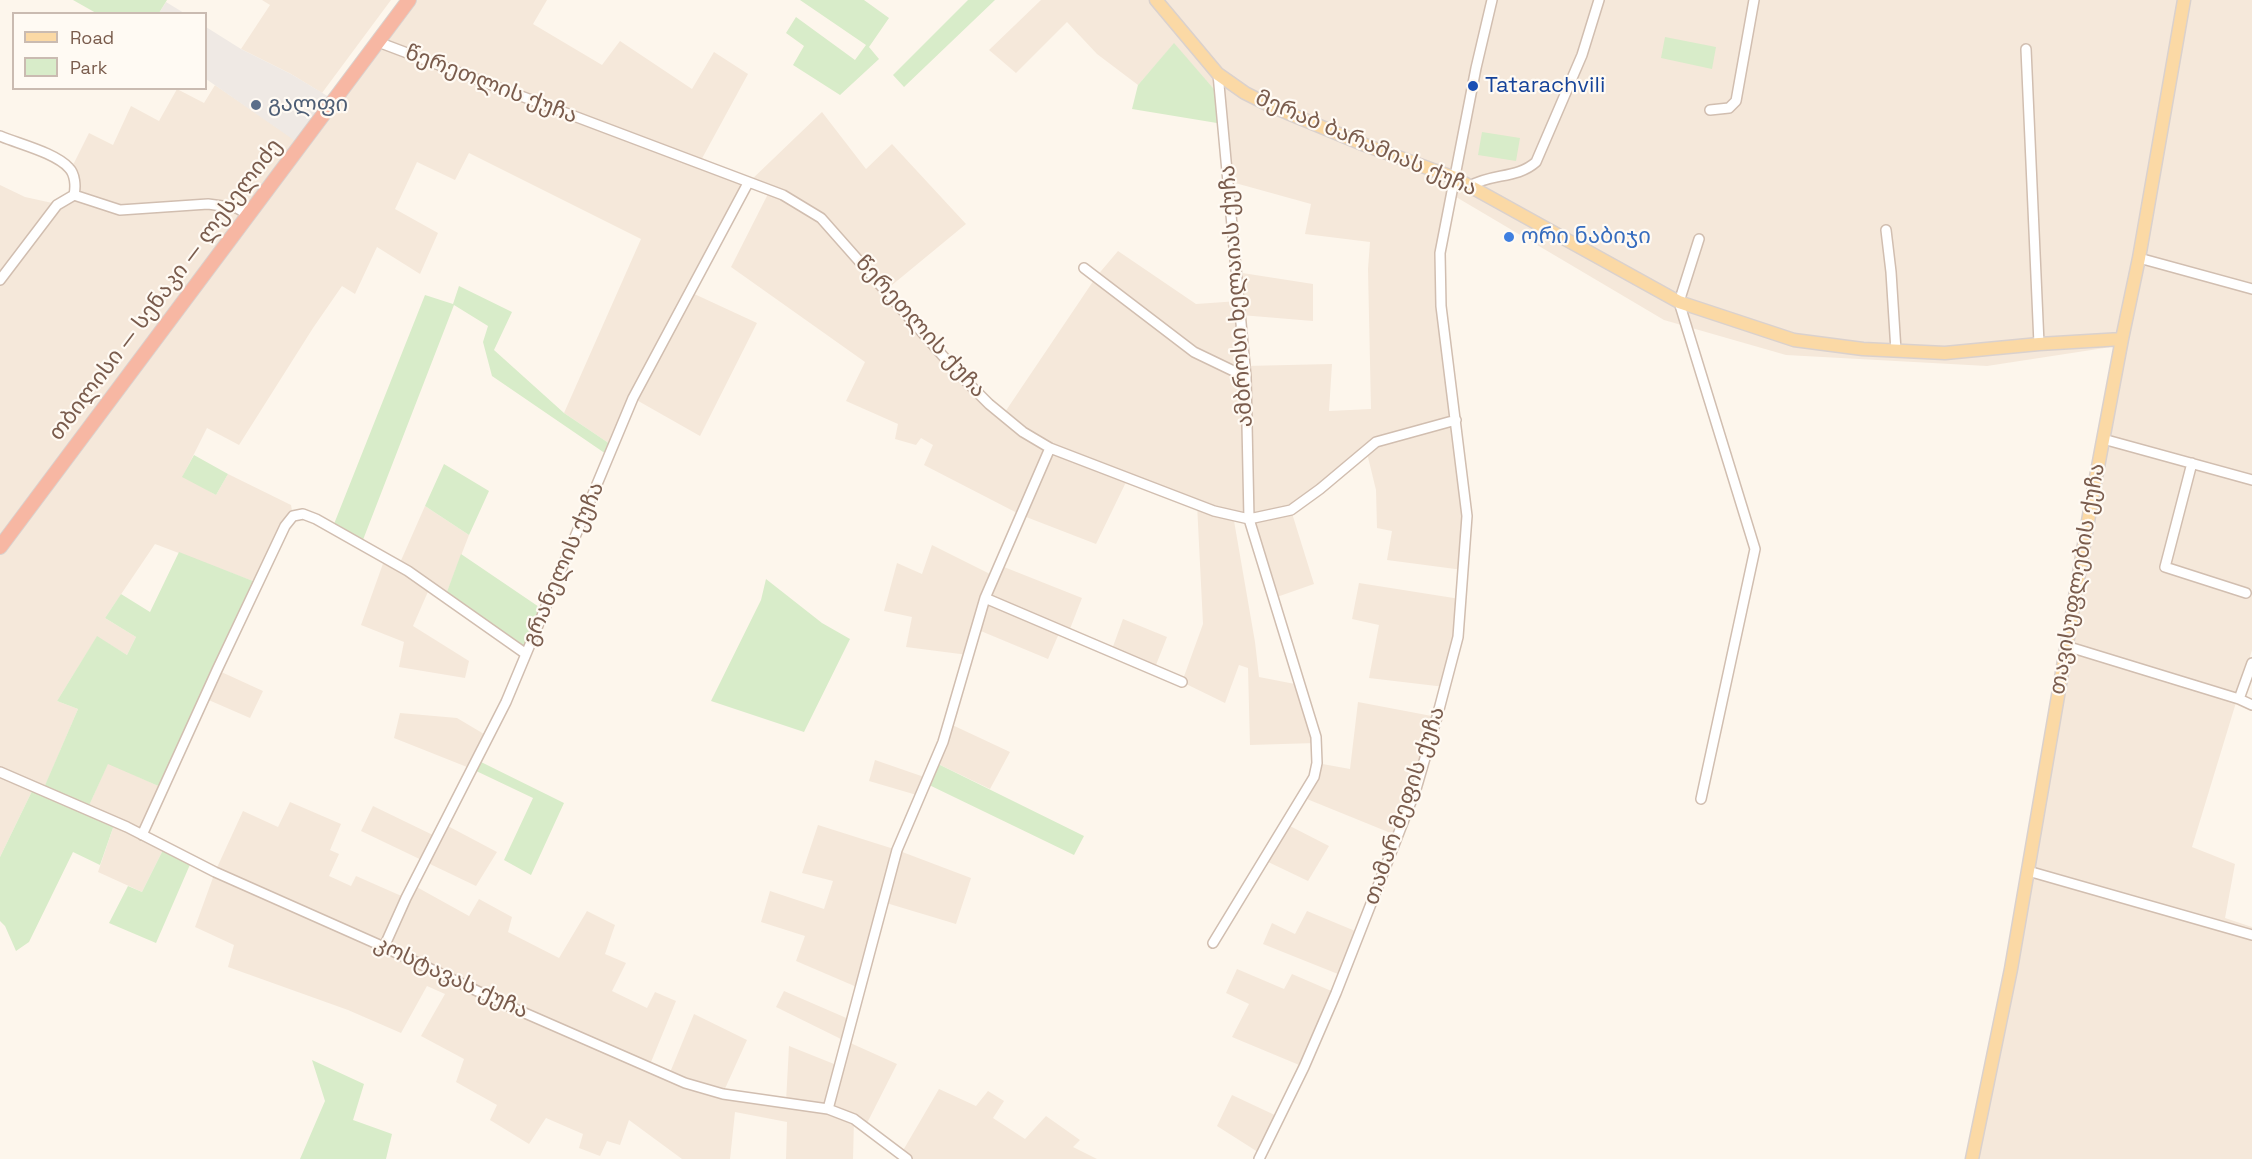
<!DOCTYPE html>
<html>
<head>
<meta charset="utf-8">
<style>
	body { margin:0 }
	#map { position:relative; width:2252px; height:1159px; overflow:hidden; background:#fdf6ec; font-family:"Space Grotesk",sans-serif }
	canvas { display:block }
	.legend { position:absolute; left:12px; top:12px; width:195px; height:78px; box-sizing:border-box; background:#fffaf3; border:2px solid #cabbb1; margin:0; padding:8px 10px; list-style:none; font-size:18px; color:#7a5c4d }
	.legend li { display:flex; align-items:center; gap:12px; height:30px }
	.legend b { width:30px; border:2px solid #cabbb1 }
</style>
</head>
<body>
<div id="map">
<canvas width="2252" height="1159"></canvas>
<ul class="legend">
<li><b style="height:8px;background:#fbd9a5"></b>Road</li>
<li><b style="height:16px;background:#d8ecc9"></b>Park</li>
</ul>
</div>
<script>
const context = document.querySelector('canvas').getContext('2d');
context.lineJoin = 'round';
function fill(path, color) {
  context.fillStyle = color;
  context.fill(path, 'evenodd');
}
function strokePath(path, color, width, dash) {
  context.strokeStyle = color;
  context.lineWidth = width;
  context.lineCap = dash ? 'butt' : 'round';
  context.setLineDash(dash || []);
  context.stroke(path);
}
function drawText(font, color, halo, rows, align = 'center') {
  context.font = font + ' "Space Grotesk","Noto Sans Georgian",sans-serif';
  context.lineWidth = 4.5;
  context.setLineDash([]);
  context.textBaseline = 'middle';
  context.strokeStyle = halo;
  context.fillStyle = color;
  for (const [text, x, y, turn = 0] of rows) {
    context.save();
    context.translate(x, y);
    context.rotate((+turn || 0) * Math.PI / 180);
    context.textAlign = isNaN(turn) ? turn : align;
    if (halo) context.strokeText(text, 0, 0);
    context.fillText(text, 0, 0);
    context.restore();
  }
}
fill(new Path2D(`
	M262,0H391L322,93L291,74L241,49L270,5Z
	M409,0H547L533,24L602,65L620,41L692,89L714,52L748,74L699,164L748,183L822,112L866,169L892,144L966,224L886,290L1003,415L1096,277L1118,251L1196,304L1239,301L1236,272L1313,284V321L1241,315L1245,366L1332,364L1329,411L1371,409L1368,269L1370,242L1305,234L1311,204L1228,181L1220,96L1174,44L1138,85L1097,54L1067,22L1016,73L989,50L1041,0H2252V650L2192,847L2235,864L2225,918L2252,927V1159H1977L2040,838L2124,345L1987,366L1786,355L1664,320L1451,194L1440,253L1441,306L1467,516L1463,570L1387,560L1392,531L1377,528L1376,490L1366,449L1291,510L1314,584L1274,598L1249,519L1233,515L1255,642L1259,677L1300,685L1316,743L1250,745L1248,668L1239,665L1225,703L1182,682L1203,624L1197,504L1128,478L1096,544L1021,515L924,465L933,445L921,438L916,445L895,439L898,424L846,401L865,362L731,267L770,190L748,183L690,292L757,323L700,436L633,398L613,446L564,413L641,239L469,153L455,180L417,162L395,209L438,233L420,274L377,247L355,294L342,286L313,328L239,445L207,428L183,476L216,495L228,474L291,505L293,516L258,583L155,544L105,618L136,637L127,655L97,637L57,701L78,709L43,791L34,787L0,857V185L25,197L57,204L74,195L71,169L89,133L113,145L131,106L159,121L177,89L204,103L215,85L301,144Z
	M425,506L469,535L445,597L430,587L413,626L469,661L465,678L399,667L404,642L361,625L385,558L399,565Z
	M932,545L994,576L999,565L1082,598L1068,634L1060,631L1048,659L976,629L968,655L906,647L912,617L884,611L897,563L922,574Z
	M1359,583L1460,599L1445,687L1369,678L1379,625L1352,619Z
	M1123,619L1167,637L1154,670L1111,652Z
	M217,670L263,691L250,718L204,698Z
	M1358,702L1437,717L1398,836L1302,797L1317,763L1350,769Z
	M400,713L457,718L489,737L472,769L394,738Z
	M948,723L1010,752L990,789L934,762Z
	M875,760L927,778L920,796L869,781Z
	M108,763L163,788L142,834L165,846L142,892L98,872L115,822L87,810Z
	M290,802L341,824L330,850L339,854L329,876L351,886L356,876L406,898L413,885L469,916L479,899L512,917L508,932L559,958L587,911L615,925L605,954L626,963L612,991L647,1008L655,992L676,1001L649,1067L669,1075L694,1014L747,1040L723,1093L786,1102L789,1046L839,1066L845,1041L776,1007L784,991L851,1020L846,1041L897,1064L865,1127L854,1120L853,1159H786L787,1122L735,1112L730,1159H682L629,1120L620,1145L607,1141L600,1156L579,1148L583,1134L546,1118L529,1144L490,1120L497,1105L456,1082L464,1059L421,1036L445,994L427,986L401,1033L348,1010L228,967L234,945L195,927L215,872L243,811L278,827Z
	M373,806L437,837L444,824L497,852L476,886L361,831Z
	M1286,824L1329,846L1308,881L1264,860Z
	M818,825L897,850L971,878L956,924L883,902L859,988L796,961L805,936L761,922L770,891L824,909L833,881L802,873Z
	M1307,911L1360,933L1343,976L1263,944L1272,923L1295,934Z
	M1237,969L1284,989L1292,974L1336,993L1304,1067L1232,1037L1249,1004L1226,993Z
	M939,1089L976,1106L988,1091L1004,1101L993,1118L1025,1139L1046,1116L1080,1140L1073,1147L1097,1159H898Z
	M1232,1095L1279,1117L1261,1154L1217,1126Z`), '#f5e8da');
fill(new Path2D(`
	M166,2L184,13H159Z
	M206,27L241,49L291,74L334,100L301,145L206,79Z`), '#efe9e4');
fill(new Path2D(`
	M73,0H167L159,13H96Z
	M800,0H864L889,18L869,47L879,59L840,95L793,65L804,46L786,33L796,17L855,60L866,45Z
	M968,0H995L904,87L893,75Z
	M1665,37L1716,47L1712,69L1661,58Z
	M1174,43L1220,96L1223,124L1132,109L1138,85Z
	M1482,132L1520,138L1516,161L1478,155Z
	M459,286L512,312L494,350L564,413L613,446L609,456L492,376L483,342L488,326L454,305L361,545L332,529L425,295L453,304Z
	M194,455L228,474L216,495L182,477Z
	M444,464L489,491L469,535L425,506Z
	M179,552L258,583L163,788L108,764L87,810L115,822L100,865L73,852L29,942L16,951L5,926L0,921V857L34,787L43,790L78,709L57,701L97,636L127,655L136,637L105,618L121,594L150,612Z
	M461,554L545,611L526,654L445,597Z
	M766,579L822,623L850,639L804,732L711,701L761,600Z
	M477,760L564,803L531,875L504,860L533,798L472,769Z
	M934,762L1084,836L1074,855L925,783Z
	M165,846L192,860L156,943L109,923L128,886L142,892Z
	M312,1060L364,1084L353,1120L392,1134L386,1159H300L325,1101Z`), '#d8ecc9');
const minor = new Path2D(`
	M378,42L783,195L821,218L958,373L989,404L1023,432L1050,448L1214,511L1249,519L1291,510L1320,489L1376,442L1456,420
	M2026,49L2039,344
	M1710,110L1729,108L1736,101L1754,0
	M0,136C19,144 56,153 69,168C75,174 76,186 74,195L57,205L0,280
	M1470,186C1492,173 1517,179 1536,162L1582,55L1599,0
	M74,195L120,210L208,204L237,208L249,215
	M1886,230L1891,272L1896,351
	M1699,239L1679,302L1755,549L1701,799
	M2139,258L2252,289
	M1084,268L1194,352L1246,377
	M2103,439L2252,480
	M2192,463L2165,567L2246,593
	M985,598L1182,682
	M2066,646L2239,699L2252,705
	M2239,699L2252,663
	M0,772L127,827L215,872L384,947L511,1007L685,1083L723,1094L828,1109L854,1119L907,1159
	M142,835L217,670L285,526L293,516L303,514L316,519L408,571L526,654
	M2028,871L2252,935
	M1213,943L1314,777L1317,763L1316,737L1249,519L1246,377L1218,74
	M384,947L406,898L506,702L633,398L748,183
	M828,1109L897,850L943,742L985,598L1050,448
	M1259,1159L1304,1067L1336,993L1416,789L1437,717L1458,637L1467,516L1441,306L1440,253L1476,68L1492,0`);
const major = new Path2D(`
	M1156,0L1218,74L1245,93L1271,106L1365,145L1455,178L1679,302L1794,340L1863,349L1945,353L2039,344L2122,339
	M1972,1159L2011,969L2091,504L2122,339L2139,258L2184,0`);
const highway = new Path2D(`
	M0,547L409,0`);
strokePath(minor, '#d1beb0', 12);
strokePath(major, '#dad1cd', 15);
strokePath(highway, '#dad1cd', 16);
strokePath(minor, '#fff', 9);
strokePath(major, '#fbd9a5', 12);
strokePath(highway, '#f7b7a3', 14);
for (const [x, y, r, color] of [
	[1473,86,6,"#1a4fb4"],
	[256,105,6,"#5c6f8a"],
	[1509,237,6,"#3f7fe0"]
]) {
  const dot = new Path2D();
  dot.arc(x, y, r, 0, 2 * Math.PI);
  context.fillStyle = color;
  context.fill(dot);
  strokePath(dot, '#fffaf3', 2);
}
drawText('22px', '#7a5c4d', '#fffaf3', [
	["წერეთლის ქუჩა",491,85,21],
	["მერაბ ბარამიას ქუჩა",1366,144,23],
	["თბილისი — სენაკი — ლესელიძე",166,290,-53],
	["ამბროსი ხელაიას ქუჩა",1237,296,-94],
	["წერეთლის ქუჩა",920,327,48],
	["გრანელის ქუჩა",564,564,-67],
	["თავისუფლების ქუჩა",2078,579,-80],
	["თამარ მეფის ქუჩა",1405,806,-71],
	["კოსტავას ქუჩა",451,978,25]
]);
drawText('22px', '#164399', '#fffaf3', [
	["Tatarachvili",1485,86]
], 'left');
drawText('22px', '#4e5e75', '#fffaf3', [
	["გალფი",268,105]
], 'left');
drawText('22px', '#366cbe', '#fffaf3', [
	["ორი ნაბიჯი",1521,237]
], 'left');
</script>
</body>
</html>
